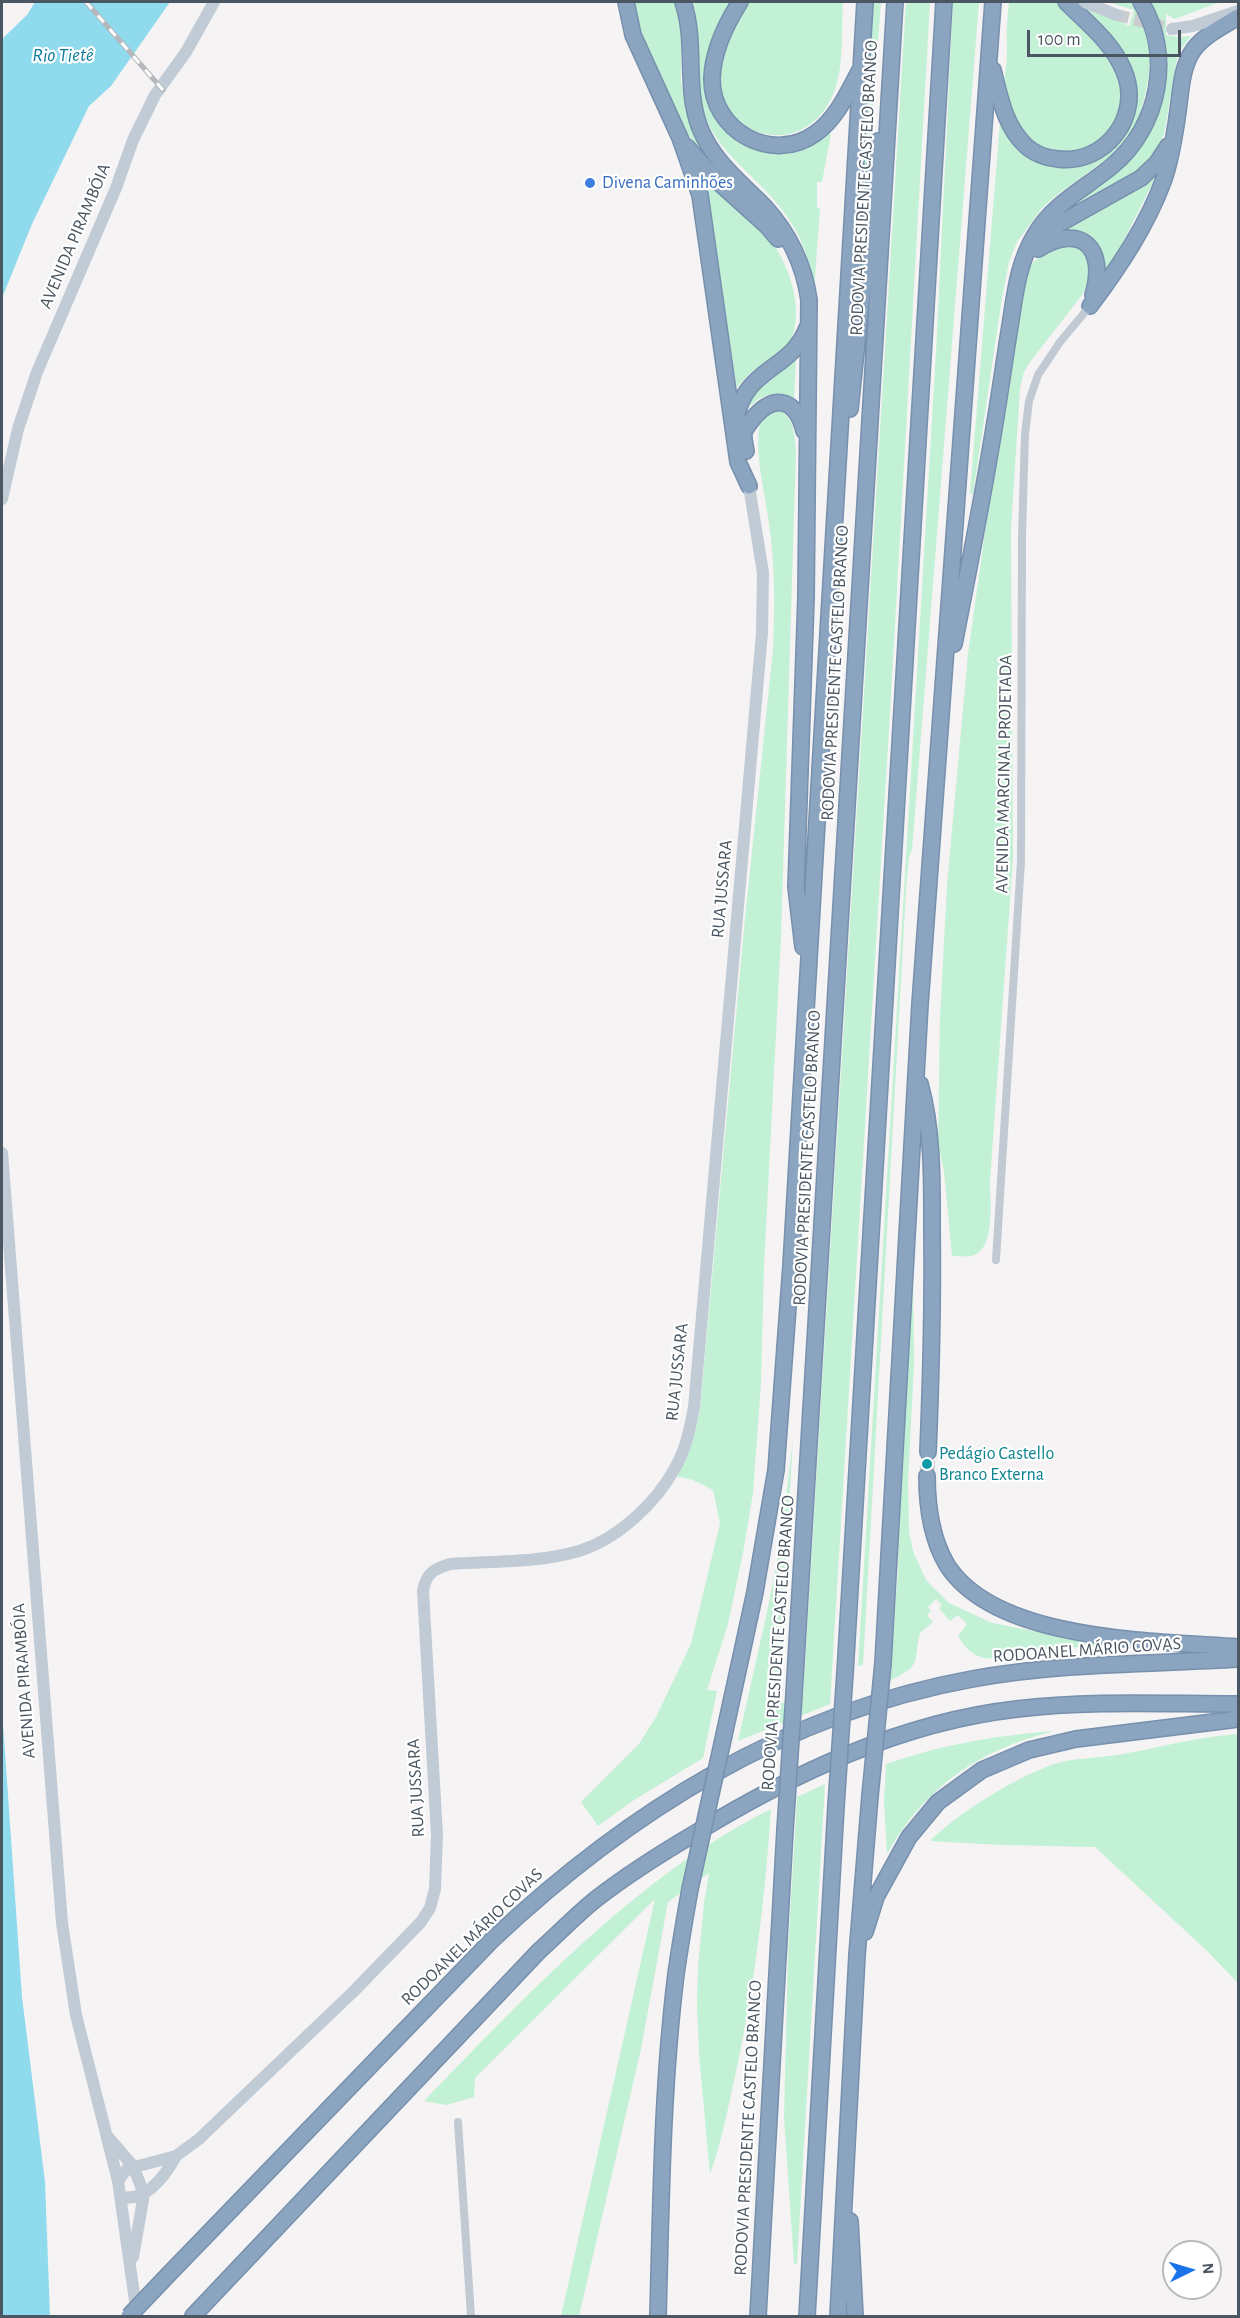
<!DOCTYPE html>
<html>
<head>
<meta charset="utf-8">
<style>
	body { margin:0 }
	#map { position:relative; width:1240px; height:2318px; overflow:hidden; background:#f5f3f3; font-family:"Alegreya Sans",sans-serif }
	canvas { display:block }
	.frame { position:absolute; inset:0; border:3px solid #4a5661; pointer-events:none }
	.north { position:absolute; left:1162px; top:2240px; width:60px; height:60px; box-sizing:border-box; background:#fff; border:2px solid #b7bbc0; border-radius:50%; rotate:85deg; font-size:16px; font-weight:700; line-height:24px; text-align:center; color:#4a5661 }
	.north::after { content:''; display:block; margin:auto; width:21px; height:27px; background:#1a73e8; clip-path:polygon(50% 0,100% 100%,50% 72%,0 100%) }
	.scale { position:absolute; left:1027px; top:30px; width:154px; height:27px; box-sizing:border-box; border:3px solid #4a5661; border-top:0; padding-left:8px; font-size:18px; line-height:21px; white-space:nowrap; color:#4a5661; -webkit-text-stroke:4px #fff; paint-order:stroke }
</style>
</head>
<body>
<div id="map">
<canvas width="1240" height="2318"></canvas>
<div class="frame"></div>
<div class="north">N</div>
<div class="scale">100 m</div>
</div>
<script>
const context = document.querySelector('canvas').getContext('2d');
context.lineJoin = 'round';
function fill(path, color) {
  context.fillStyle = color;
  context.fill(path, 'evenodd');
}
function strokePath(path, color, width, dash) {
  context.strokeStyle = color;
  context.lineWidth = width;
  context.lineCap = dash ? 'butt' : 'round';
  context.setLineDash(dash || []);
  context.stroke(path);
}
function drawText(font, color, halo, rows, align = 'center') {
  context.font = font + ' "Alegreya Sans",sans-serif';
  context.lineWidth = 4.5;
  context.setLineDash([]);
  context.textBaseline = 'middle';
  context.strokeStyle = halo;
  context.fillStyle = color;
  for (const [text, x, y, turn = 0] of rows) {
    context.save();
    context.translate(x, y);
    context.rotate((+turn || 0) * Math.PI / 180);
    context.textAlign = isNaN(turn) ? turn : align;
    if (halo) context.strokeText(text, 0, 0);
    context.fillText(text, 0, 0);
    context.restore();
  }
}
fill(new Path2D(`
	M631,2H673L677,7L681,25V81L689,121L699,141L759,205L712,168L695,148L641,39Z
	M693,2H732L717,30L708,73L747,144L827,132L831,134L822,182H817V208H820L814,292C809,242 789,213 754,179C737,162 721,148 710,127C690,88 704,42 693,2Z
	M748,2H843C841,32 845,69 832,97C801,163 713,137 720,69C722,43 735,22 748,2Z
	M872,2H881L872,121L857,274Z
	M906,2H930L891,696L830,1704L738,1741L766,1617L780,1546L793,1439L777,1704L803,1698Z
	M953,2H979L912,850L909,857L906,890L863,1665L858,1666L936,352Z
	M1009,2H1058C1081,21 1105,42 1118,70C1144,124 1076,178 1029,142C1018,133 1011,115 1007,102C1001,85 1007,69 1007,52C1006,35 1007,19 1009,2Z
	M1107,2H1133L1141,17L1150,53L1149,76L1143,103L1136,125L1115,153L1054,197L1041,209L1017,242L1009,262L1002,298L973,494L970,493L1000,122L1012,139L1069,164L1122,133L1124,54L1112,36L1086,10L1090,7L1129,26L1134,10Z
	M1149,2H1220L1175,19L1166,14V35L1179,37L1191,36L1178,53L1164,134L1158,150L1145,168L1065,210L1115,169L1159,99Z
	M1160,168L1110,268L1106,269C1104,264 1104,260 1102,254C1093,232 1079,235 1061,230Z
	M706,180C718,186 726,200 736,209C744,216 754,222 761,229C786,253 808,311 789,343C781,356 767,361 756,369C748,374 743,380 737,388L703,184Z
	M1073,242L1088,251L1090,278L1082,295L1030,362L1024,372L1020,388L1011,529L1013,858L990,1181C990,1201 996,1249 972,1256C966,1257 958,1256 952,1256L944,1171L938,1143L940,1018L947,885L968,654L1019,289C1033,255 1040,254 1073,242Z
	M796,357L794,399C776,390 759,394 747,410L743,408L750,392Z
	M779,410C795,418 794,434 796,451L781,937L764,1266L761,1383L753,1493L743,1553L728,1624L707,1690L717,1691L703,1758L634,1800L598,1826L581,1802L639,1744L656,1717L691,1644L720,1523L713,1490L693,1480L675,1476L691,1445L700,1409L744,929L773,649C775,607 775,565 769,524C765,491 754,456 760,423L758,422L763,415Z
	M913,1268L914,1366L908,1481L909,1532L913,1551L926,1580L949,1603L992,1623L1106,1645L995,1654V1658C978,1661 966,1650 958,1636L967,1624L958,1615L950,1621L939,1608L942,1605L936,1599L928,1607L931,1611L927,1615L933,1622L920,1633C912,1664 924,1663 890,1681L898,1570L899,1533Z
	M1054,1731C979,1750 925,1786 887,1854L884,1802L886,1764C945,1744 993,1736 1054,1731Z
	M1238,1734V1983L1206,1950L1095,1847L1002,1845L930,1841C959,1812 1015,1778 1054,1764C1073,1758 1097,1758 1117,1755C1158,1748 1197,1737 1238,1734Z
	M825,1784L797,2264H794L784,2118L788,1950L797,1797Z
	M771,1809C765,1900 754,1991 734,2081C727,2112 721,2144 710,2174L699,2054L697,2005L698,1966L704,1903L709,1873L668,1902L641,2049L579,2316H561L655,1899L475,2078L474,2097L446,2105L424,2101C527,1995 638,1875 771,1809Z`), '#c3f1d5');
fill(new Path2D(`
	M35,2H170L111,86L89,106L32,224L2,298V39L27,15Z
	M2,1709L22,1997L45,2182L50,2316H2Z`), '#90daee');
strokePath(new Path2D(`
	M1117,15L1172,29`), '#caccce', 12, [12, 6]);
strokePath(new Path2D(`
	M927,1476L928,1452`), '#caccce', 15, [15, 8]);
const highway = new Path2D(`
	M626,2L633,35L680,138L700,195L738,462L749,486
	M683,2C697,43 684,88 700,128C713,161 740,182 764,206C788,232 804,265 809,300L806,597L796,887L803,947
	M740,2C726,24 713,51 712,78C711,131 773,165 816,133C837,118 848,92 860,70
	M993,70C1000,97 1004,124 1025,145C1033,153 1046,158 1058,159C1105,165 1143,116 1124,71C1112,42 1087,23 1066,2
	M687,147L716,180L766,225L778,239
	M1034,243L1059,224L1141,178L1157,163L1168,146
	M1038,249C1082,222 1107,249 1093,295
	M1090,306C1119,267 1147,226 1164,179C1171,158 1175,133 1178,111C1181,91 1181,67 1194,49C1205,35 1223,26 1238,17
	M850,409L878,141
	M736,419C745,367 791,371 807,328
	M746,451C745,445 743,437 744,432C746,427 751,421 755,416C777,392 797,402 804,431
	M954,644C969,568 984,492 996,416C1001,386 1005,356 1010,326C1015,294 1018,263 1035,235C1052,204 1086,188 1112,166C1160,126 1173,55 1141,2
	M920,1084C933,1130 932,1182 932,1230C933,1304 931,1378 928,1452
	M927,1476C927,1506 931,1538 947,1565C996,1642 1157,1641 1238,1647
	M883,1663L920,1004L993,2
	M845,1673L944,2
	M794,1694L895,2
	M724,1735L755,1592L776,1470L791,1266L865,2
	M865,1932L876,1897L909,1837L938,1802L982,1770L1029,1750L1076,1739L1238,1719
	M850,2221L855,2316
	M168,2275L492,1940C628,1812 785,1713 972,1679C1058,1663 1151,1664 1238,1659
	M193,2316L539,1951C558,1934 576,1915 596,1899C627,1875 660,1854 694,1834C792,1774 901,1722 1017,1709C1090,1700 1165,1704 1238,1704
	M658,2316C661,2203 662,2088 676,1974C680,1946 685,1917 690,1889
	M758,2316L785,1830
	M807,2316L836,1806
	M838,2316L857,1955L870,1796`);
strokePath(highway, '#7690ad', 18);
strokePath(new Path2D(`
	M996,1260L1021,861L1022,535L1025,434L1029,401L1038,375L1060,342L1090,306
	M458,2122L471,2316`), '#c1cad2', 8);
strokePath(new Path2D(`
	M1084,2L1117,15
	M1172,29L1193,26L1238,11
	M2,499L18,429L37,372L116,188L133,140L155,95L186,52L214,2
	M2,1153L62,1923L76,2015L118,2181L137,2315
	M108,2137L133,2166L144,2194
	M118,2181L127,2169L176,2156L199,2139L353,1992L421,1922L430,1908L435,1889L437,1835L423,1591C426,1573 434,1569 450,1564C492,1561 538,1563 579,1551C618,1539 656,1503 675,1468C686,1449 690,1428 694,1407L762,633L763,573L749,486
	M121,2197C147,2202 165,2176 176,2156
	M133,2257L144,2194`), '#c1cbd6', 12);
strokePath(highway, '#8ba5c1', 15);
const rail = new Path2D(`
	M86,2L163,90`);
strokePath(rail, '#b5b8bd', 5);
strokePath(rail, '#fff', 3, [9]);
const highwayBridge = new Path2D(`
	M870,1796L883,1663
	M836,1806L845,1673
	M785,1830L794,1694
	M690,1889L724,1735
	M129,2316L168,2275`);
strokePath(highwayBridge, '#7690ad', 18, []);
strokePath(highwayBridge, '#8ba5c1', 15);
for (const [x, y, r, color] of [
	[590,183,6,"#3f7fe0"],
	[927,1464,6,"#0f9aa8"]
]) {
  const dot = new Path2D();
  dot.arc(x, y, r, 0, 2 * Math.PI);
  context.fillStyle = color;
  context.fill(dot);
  strokePath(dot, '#fff', 2);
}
drawText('18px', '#366cbe', '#fff', [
	["Divena Caminhões",602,183]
], 'left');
drawText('18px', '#4a5661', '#fff', [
	["RODOVIA PRESIDENTE CASTELO BRANCO",864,188,-87],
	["AVENIDA PIRAMBÓIA",75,236,-67],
	["RODOVIA PRESIDENTE CASTELO BRANCO",835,673,-87],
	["AVENIDA MARGINAL PROJETADA",1004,774,-89],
	["RUA JUSSARA",722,889,-85],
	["RODOVIA PRESIDENTE CASTELO BRANCO",807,1158,-87],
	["RUA JUSSARA",677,1372,-84],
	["RODOVIA PRESIDENTE CASTELO BRANCO",778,1643,-86],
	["RODOANEL MÁRIO COVAS",1087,1650,-4],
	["AVENIDA PIRAMBÓIA",24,1681,-94],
	["RUA JUSSARA",416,1788,-93],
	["RODOANEL MÁRIO COVAS",472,1937,-44],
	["RODOVIA PRESIDENTE CASTELO BRANCO",748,2128,-87]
]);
drawText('18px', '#0d838f', '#fff', [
	["Pedágio Castello",939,1454],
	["Branco Externa",939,1475]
], 'left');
drawText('italic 20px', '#0c7c9b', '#fff', [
	["Rio Tietê",63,55]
]);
</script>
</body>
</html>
